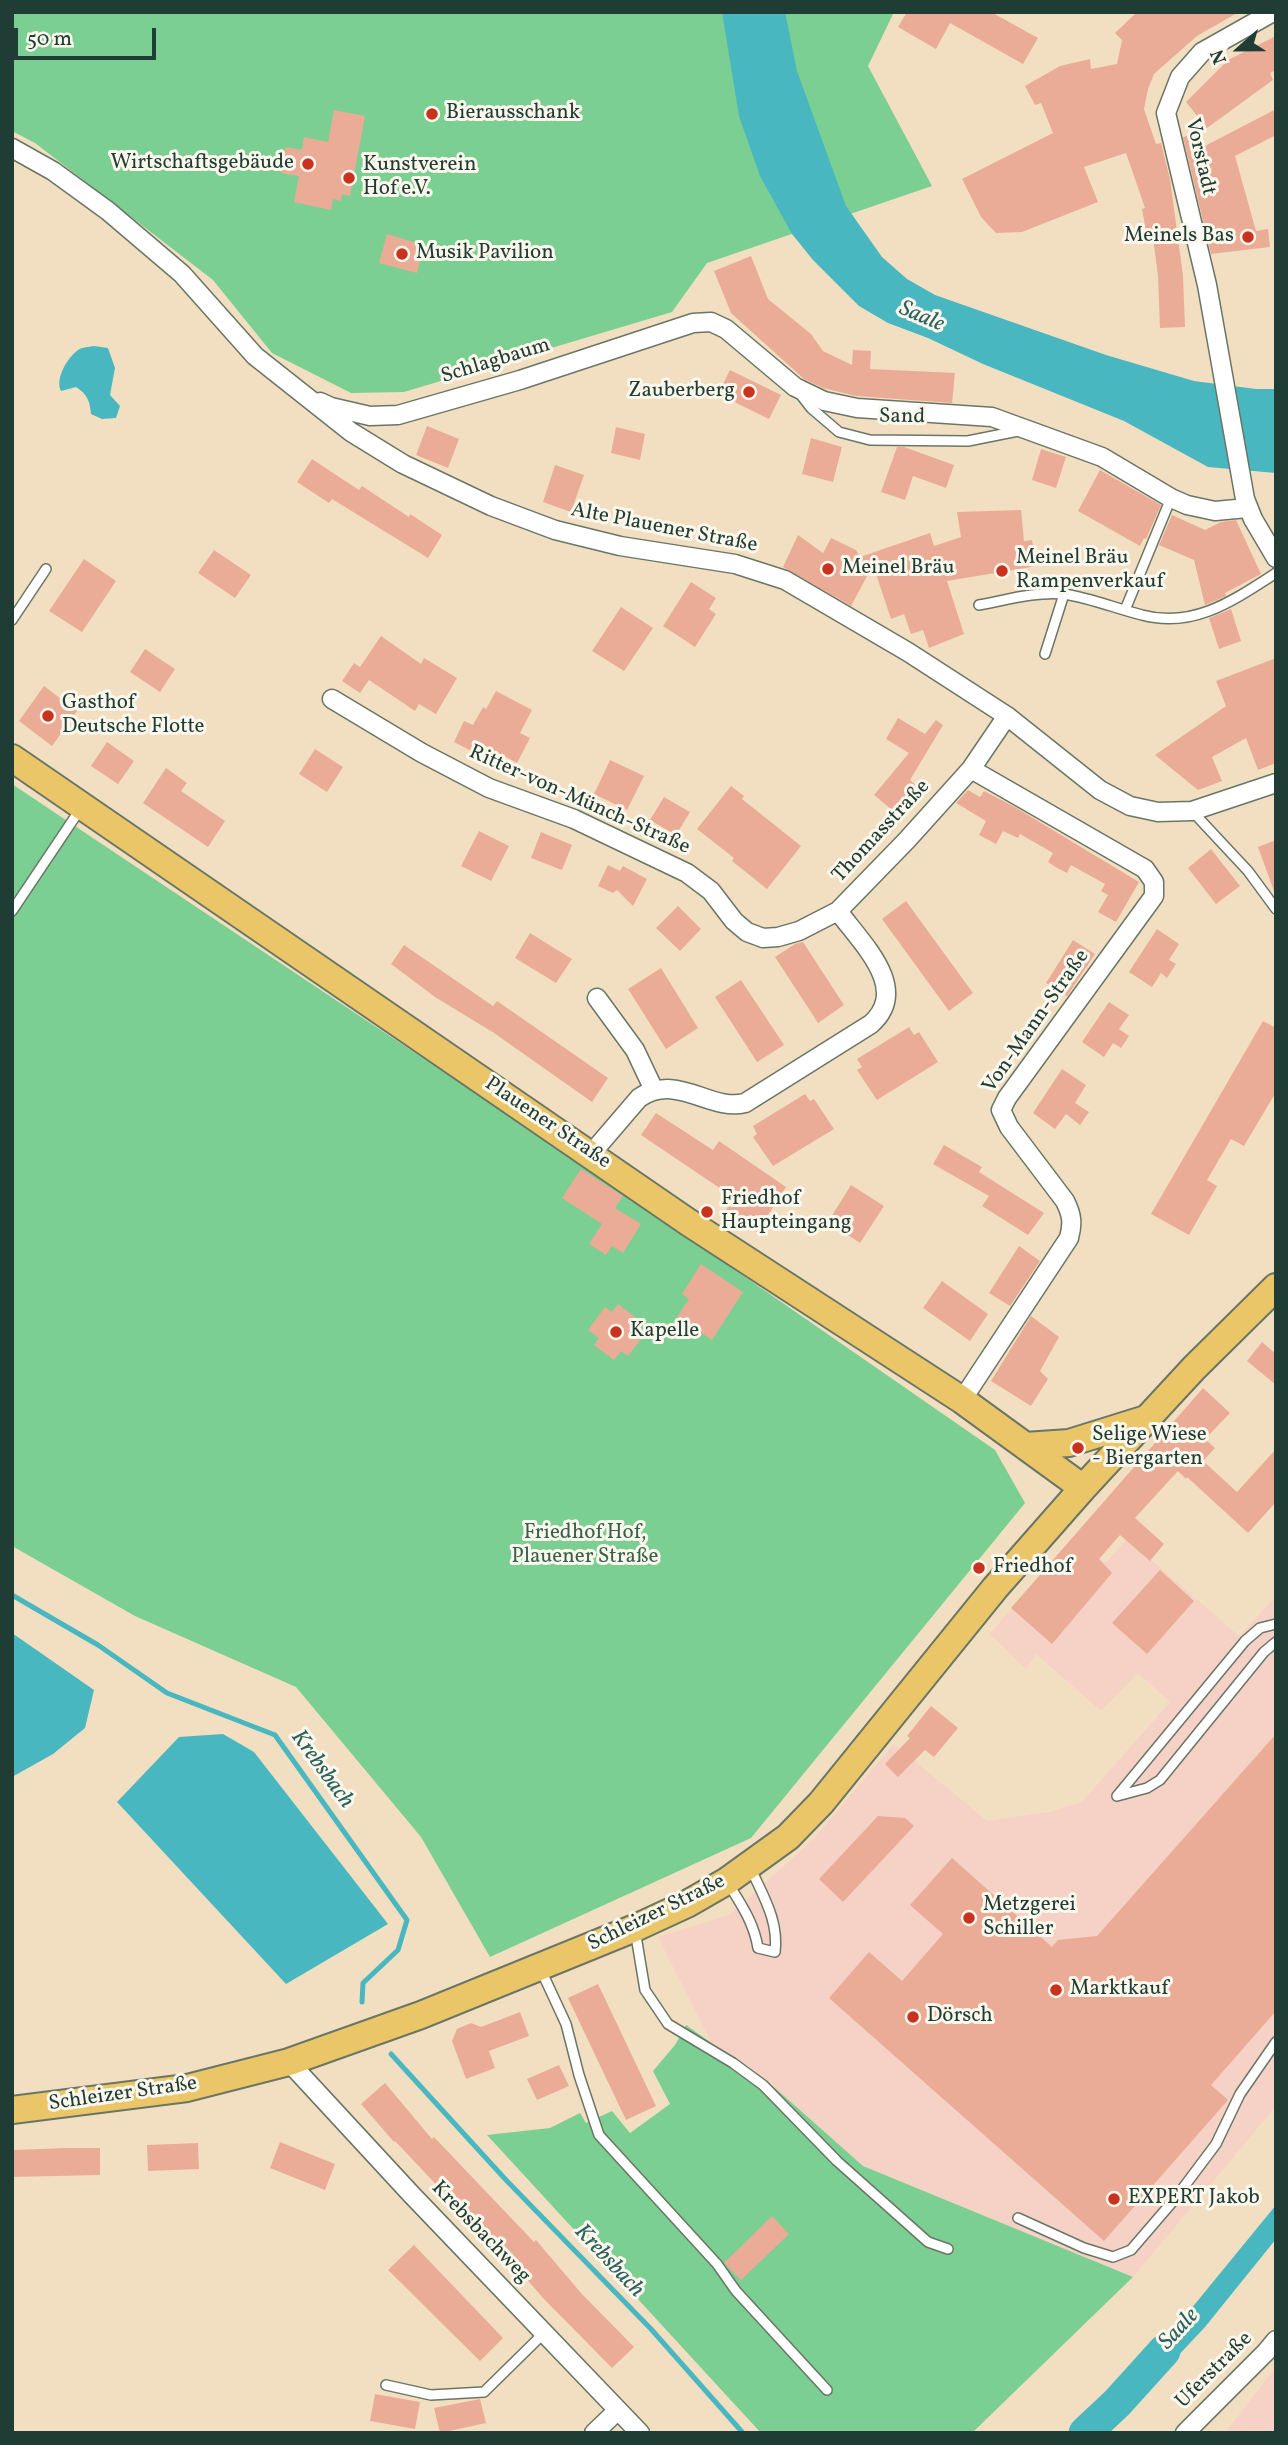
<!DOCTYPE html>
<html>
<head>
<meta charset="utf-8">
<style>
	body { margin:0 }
	#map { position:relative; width:1288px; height:2445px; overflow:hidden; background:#f2dfc1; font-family:Vollkorn,serif }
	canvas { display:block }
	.frame { position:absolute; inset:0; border:14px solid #1f3d34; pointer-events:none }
	.north { position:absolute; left:1204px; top:14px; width:70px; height:70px; -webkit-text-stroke:5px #fbf7ec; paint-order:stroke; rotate:249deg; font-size:19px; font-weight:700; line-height:28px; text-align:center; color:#1f3d34 }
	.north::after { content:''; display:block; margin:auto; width:24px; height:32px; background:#1f3d34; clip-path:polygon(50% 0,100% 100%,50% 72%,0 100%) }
	.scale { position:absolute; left:14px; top:28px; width:142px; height:32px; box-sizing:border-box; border:4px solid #1f3d34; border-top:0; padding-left:9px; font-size:21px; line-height:24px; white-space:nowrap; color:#1f3d34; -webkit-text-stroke:5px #fbf7ec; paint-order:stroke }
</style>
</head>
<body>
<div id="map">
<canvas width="1288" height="2445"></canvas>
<div class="frame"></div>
<div class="north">N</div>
<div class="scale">50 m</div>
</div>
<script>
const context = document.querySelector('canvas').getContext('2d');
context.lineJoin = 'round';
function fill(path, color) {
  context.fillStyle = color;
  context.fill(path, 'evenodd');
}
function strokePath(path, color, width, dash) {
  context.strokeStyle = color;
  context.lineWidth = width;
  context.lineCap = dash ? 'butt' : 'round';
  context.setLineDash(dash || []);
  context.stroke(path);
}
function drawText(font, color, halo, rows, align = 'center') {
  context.font = font + ' Vollkorn,serif';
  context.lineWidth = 6;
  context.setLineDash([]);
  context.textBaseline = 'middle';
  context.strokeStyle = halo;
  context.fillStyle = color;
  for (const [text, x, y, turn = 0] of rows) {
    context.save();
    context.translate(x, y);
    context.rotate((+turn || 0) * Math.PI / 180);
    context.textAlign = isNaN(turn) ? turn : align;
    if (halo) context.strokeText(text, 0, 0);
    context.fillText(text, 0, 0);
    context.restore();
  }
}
fill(new Path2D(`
	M1073,1537L1106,1563L1127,1539L1239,1636L1276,1597V2106L1133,2277L863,2166L775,2088L711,2042L658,1937L729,1915L812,1841L894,1744L987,1821L1050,1812L1082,1802L1170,1702L1138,1673L1101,1711L1036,1654L1026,1669L990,1634Z
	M1276,2367V2433H1225Z`), '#f6d1c5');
fill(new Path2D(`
	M12,12H894L868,66L932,186L707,263L672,312L404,392L351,393L272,353L213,280L35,143L12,131Z
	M12,784L595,1173L995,1450L1025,1503L751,1838L490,1957L421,1837L296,1687L135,1616L12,1546Z
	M686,2025L775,2088L863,2166L1133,2277L972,2433H761L487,2135L550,2128L580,2113L586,2123L612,2111L630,2133L670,2104L653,2071L675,2045Z`), '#7bcf92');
fill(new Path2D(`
	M722,12H785L797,71L846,206L882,257L907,279L935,295L1106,355L1194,381L1256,389H1276V473L1208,467L1124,421L983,364L928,338L888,323L859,306L813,260L792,234L760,176L739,116Z
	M94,346L108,348L115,368L110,395L120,406L116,418L102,419L91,414C90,401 87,394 76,387L61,391C55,379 67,358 78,350C82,347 89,347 94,346Z
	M12,1633L94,1690L85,1728L53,1754L12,1777Z
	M223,1734L254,1752L388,1924L286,1984L117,1802L179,1737Z
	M1276,2205V2239L1205,2327L1144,2392L1132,2381Z`), '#48b7c0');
strokePath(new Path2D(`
	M12,1595L98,1645L167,1693L275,1735L407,1920L398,1950L363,1983L362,2002
	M391,2054L506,2180L651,2329L743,2433`), '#48b7c0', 5);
strokePath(new Path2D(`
	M1085,2433L1117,2403L1164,2351`), '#48b7c0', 33);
fill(new Path2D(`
	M907,12H991L1038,38L1023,64L950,23L936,49L898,27Z
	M1137,12H1239L1197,36L1154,74L1148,89L1144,109L1156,144L1161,143L1170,179L1183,276L1185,327L1160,328L1158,276L1152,230L1146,231L1142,209L1145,208L1126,153L1084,167L1098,202L1022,232L996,233L981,217L962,179L1053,133L1041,103L1035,105L1025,86L1060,66L1090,59L1091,69L1117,64L1122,40L1115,33Z
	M1276,36V70L1270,73L1273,80L1207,128L1186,102L1228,60Z
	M1276,109V135L1235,156L1256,231L1268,229L1270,247L1211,254L1183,137L1195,134L1203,147Z
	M334,110L365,116L350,196L342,194L341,201L333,199L331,210L294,202L299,176L281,173L286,147L302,150L304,137L328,142Z
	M387,234L424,245L417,273L379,263Z
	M751,256L768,299L811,334L823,351L852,365L853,350L871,351L870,369L955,373L952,403L856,396L823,388L804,379L731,313L714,271Z
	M730,370L781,395L769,419L718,394Z
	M427,426L459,439L448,468L416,455Z
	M616,427L645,434L640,460L611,453Z
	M811,438L842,447L833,482L802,474Z
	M897,447H904L954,465L946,488L913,476L905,500L881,492Z
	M1041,449L1066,457L1056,488L1032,480Z
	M312,459L359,490L362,486L409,517L410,514L442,535L428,558L332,499L329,503L297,482Z
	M555,465L584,475L571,512L543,502Z
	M1100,470L1161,505L1146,539L1144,538L1140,546L1078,511Z
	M1021,510L1024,541L1032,540L1035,556L1031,567L947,581L964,634L929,648L923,630L911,634L904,614L891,619L873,565L851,606L783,567L798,535L823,553L831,538L856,550L860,557L930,533L934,546L961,537L957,512Z
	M1172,515L1205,530L1221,522L1236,520L1261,574L1225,593L1226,596L1205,605L1194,560L1159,545Z
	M214,550L251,575L235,598L198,573Z
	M84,559L116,581L82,632L49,611Z
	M691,582L716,598L709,609L716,614L695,647L663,626Z
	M621,607L653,628L624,671L592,651Z
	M1231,609L1241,641L1219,649L1209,618Z
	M381,636L421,664L424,658L457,678L436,714L419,704L415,711L369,680L360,693L342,681L354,663L360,667Z
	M145,649L175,669L160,692L130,672Z
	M1276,658V763L1258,770L1246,738L1212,757L1222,781L1198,790L1155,755L1226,706L1216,681Z
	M44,686L77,711L52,746L19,721Z
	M496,691L532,710L520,733L530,738L517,763L484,745L479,755L454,742L464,721L473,725L483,707L486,709Z
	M898,718L925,734L936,720L943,725L910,780L919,788L897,814L874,795L909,753L886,739Z
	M107,742L134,761L118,784L91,766Z
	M315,749L343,767L327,792L299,774Z
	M610,760L644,776L627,810L594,794Z
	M166,768L187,783L181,791L225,821L208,847L143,803Z
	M731,786L744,796L742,799L801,846L767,889L732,861L734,858L697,829Z
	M968,790L980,797L984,791L1013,806L1139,882L1116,922L1098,912L1108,895L1101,891L1105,884L1071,865L1067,873L1057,868L1048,862L1053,853L1020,834L1018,838L1003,831L996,844L979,835L986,821L956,803Z
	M664,797L690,812L676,835L650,820Z
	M479,831L509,846L491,881L461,866Z
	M541,832L572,845L562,870L531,858Z
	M1276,840V891H1274L1258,847Z
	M1211,849L1240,886L1216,904L1188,868Z
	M608,865L620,871L623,866L647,879L633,906L617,890L613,893L598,886Z
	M906,901L973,993L949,1011L882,919Z
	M678,906L701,929L680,951L656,928Z
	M1157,929L1179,944L1169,960L1176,964L1167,978L1161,973L1152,987L1129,972Z
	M530,933L572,959L556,983L515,958Z
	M1073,940L1095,954L1067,996L1046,983Z
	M803,942L844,1005L818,1023L775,957L795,944Z
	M404,945L493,1006L497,1001L608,1078L592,1102L494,1033L435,997L391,964Z
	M661,968L698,1028L666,1049L628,989Z
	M741,980L784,1045L757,1062L715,997Z
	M1109,1002L1129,1015L1119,1029L1129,1036L1121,1048L1113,1043L1104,1057L1082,1042Z
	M1263,1021L1276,1028V1092L1244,1146L1231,1139L1207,1180L1217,1186L1189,1235L1151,1214Z
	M909,1027L914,1035L919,1032L938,1062L877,1100L857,1070L862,1067L857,1059Z
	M1062,1069L1086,1085L1075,1103L1089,1112L1080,1125L1066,1114L1055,1129L1033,1113Z
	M805,1094L810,1101L814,1099L834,1129L773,1166L753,1137L757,1134L753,1126Z
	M656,1113L713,1150L719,1141L786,1187L757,1232L726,1210L733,1197L641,1135Z
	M944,1145L982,1167L979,1172L1044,1213L1028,1235L982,1206L989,1196L933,1164Z
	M581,1169L623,1196L615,1208L641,1224L623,1253L612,1246L606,1255L589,1244L602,1224L562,1198Z
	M851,1185L884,1206L860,1243L828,1222Z
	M1019,1246L1040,1261L1010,1306L989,1293Z
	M701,1264L743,1292L712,1340L677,1317L689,1299L682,1294Z
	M942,1281L988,1314L970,1341L923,1308Z
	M618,1304L639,1320L633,1327L644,1335L628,1356L621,1351L614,1360L594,1345L599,1338L588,1330L605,1307L612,1312Z
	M1031,1316L1059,1337L1040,1371L1048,1379L1031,1406L991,1381Z
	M1262,1342L1276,1354V1385L1247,1361Z
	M1203,1388L1230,1413L1205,1439L1215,1448L1203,1461L1237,1492L1276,1449V1502L1248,1533L1187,1477L1186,1479L1178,1471L1135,1518L1164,1544L1150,1561L1120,1535L1099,1559L1112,1573L1052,1644L1011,1608Z
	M1160,1570L1194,1601L1147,1654L1112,1623Z
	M931,1706L958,1728L934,1757L925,1750L898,1777L885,1764L910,1738L907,1736Z
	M1276,1734V2011L1211,2085L1228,2100L1104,2241L829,1998L869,1952L902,1981L943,1934L910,1905L952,1858L1052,1947L1058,1940L1097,1936Z
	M878,1816L905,1818L914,1826L843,1902L819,1879Z
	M598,1984L656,2106L626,2120L568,1998Z
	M520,2012L529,2036L489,2051L495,2068L466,2079L452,2041L457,2029L471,2023L481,2027Z
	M559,2065L569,2086L537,2100L527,2079Z
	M385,2083L432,2139L434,2137L534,2242L536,2240L581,2293L634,2347L612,2368L543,2298L496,2244L494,2246L395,2141L394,2142L361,2104Z
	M280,2142L335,2164L325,2190L270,2168Z
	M198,2143L199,2169L148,2171L147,2145Z
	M67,2148H100V2175L12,2177V2150Z
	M772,2216L789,2234L741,2280L724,2263Z
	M414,2245L503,2338L480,2361L388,2270Z
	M375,2394L420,2402L415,2429L370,2421Z
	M480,2399L486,2423L440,2433L434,2408Z`), '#ebac97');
const lane = new Path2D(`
	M801,395L811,408L839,432L870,440L968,441L1018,431
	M979,605C1006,600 1037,591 1064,594C1091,598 1117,609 1142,615C1194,629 1234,600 1276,573
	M1125,610L1171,498
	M12,620L46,569
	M1045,654L1064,594
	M1192,811L1248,871L1276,909
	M12,911L81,808
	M1117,1796L1245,1641L1260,1628L1276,1624
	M1117,1796L1147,1788L1160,1780L1264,1652L1276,1642
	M728,1883C741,1904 754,1923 758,1948L775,1952C779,1921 763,1896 751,1869
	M635,1930L645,1990L668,2024L733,2063L763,2085L837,2161L928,2242L948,2249
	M540,1968L566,2024L579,2075L599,2135L717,2264L736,2291L827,2390
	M1018,2218L1084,2248L1113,2257L1131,2250L1174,2200L1216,2144L1240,2094L1276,2042
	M386,2385L431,2395L484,2392L544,2333`);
const street = new Path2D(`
	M1273,12L1202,52L1180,77L1166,113L1207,285L1245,499L1253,519L1276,558
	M12,148L53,171L108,211L182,274L255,356L351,432L403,464L491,506L555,530L620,546L735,564L785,580L908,652L1007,716L1100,790L1130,806L1158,812L1192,811L1276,783
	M320,402L331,407L370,416L398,415L520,380L693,323L711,322L726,329L795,387L824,401L857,408L992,417L1102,457L1171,498L1187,505L1215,511L1247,508
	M332,699L422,753L489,788L574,819L687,873L711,891L734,921L747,932L763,938L778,937L799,931L838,911L907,840L971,769L1007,716
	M597,998L635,1050L654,1090
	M591,1154L639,1098C677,1072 710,1112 745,1103L871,1024C911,988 861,943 838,911
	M962,1400L1069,1238C1073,1223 1072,1215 1065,1201L1009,1127L1001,1110L1007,1098L1154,896V882L1145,869L971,769
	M289,2062L411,2194L640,2433
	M594,2433L618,2410
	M1185,2433L1266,2352L1276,2340`);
const primary = new Path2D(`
	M12,758L688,1222L962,1400L1083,1488
	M1025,1446L1069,1443L1146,1419
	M12,2110L187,2088L289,2062L421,2015L635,1928L687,1904L727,1881L788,1837L821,1803L995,1588L1083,1488L1194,1368L1276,1287`);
strokePath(lane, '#697665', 12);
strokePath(street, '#697665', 21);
strokePath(primary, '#697665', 30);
strokePath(lane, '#fff', 9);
strokePath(street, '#fff', 18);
strokePath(primary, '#ebc669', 26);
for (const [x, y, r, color] of [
	[432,114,7,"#c8321e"],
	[308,164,7,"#c8321e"],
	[349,178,7,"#c8321e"],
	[1248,237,7,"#c8321e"],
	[402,254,7,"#c8321e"],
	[749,392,7,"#c8321e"],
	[828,569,7,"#c8321e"],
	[1002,571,7,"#c8321e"],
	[48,716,7,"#c8321e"],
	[707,1212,7,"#c8321e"],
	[616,1332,7,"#c8321e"],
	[1078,1448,7,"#c8321e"],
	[979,1568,7,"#c8321e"],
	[969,1918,7,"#c8321e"],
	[1056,1990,7,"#c8321e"],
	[913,2017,7,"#c8321e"],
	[1114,2199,7,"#c8321e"]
]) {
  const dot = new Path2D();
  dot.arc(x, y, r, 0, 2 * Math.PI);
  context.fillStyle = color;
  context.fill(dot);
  strokePath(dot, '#fbf7ec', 2.5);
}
drawText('21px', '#1f3d34', '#fbf7ec', [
	["Bierausschank",446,114],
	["Wirtschaftsgebäude",294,164,"right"],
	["Kunstverein",363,166],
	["Hof e.V.",363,190],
	["Meinels Bas",1234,237,"right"],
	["Musik Pavilion",416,254],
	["Zauberberg",735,392,"right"],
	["Meinel Bräu",1016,559],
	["Rampenverkauf",1016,583],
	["Meinel Bräu",842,569],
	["Gasthof",62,704],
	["Deutsche Flotte",62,728],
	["Friedhof",721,1200],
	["Haupteingang",721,1224],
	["Kapelle",630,1332],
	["Selige Wiese",1092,1436],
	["- Biergarten",1092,1460],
	["Friedhof",993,1568],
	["Metzgerei",983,1906],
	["Schiller",983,1930],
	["Marktkauf",1070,1990],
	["Dörsch",927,2017],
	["EXPERT Jakob",1128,2199]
], 'left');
drawText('21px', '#1f3d34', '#fbf7ec', [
	["Vorstadt",1199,157,77],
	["Schlagbaum",496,362,-17],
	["Sand",902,418,1],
	["Alte Plauener Straße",664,529,11],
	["Ritter-von-Münch-Straße",579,801,24],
	["Thomasstraße",882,832,-47],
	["Von-Mann-Straße",1037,1022,-55],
	["Plauener Straße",547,1124,34],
	["Schleizer Straße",657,1914,-26],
	["Schleizer Straße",123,2095,-8],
	["Krebsbachweg",480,2233,46],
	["Uferstraße",1215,2371,-45]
]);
drawText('21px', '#36624c', '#fbf7ec', [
	["Friedhof Hof,",585,1534],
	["Plauener Straße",585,1558]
]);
drawText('italic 23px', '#2b625e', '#fbf7ec', [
	["Saale",921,318,23],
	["Krebsbach",321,1770,54],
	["Krebsbach",608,2262,47],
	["Saale",1180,2330,-47]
]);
</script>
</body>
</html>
